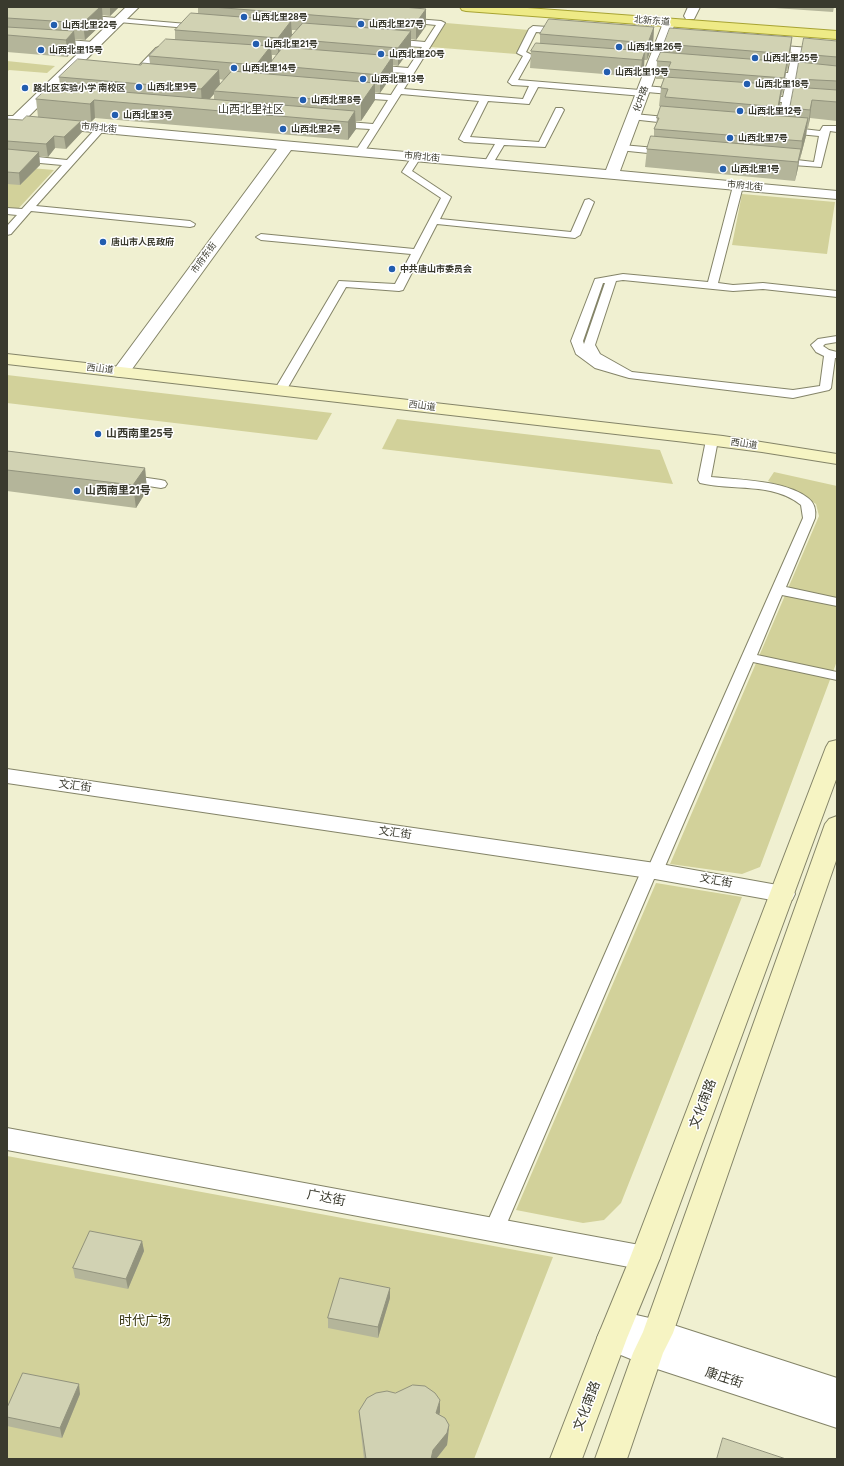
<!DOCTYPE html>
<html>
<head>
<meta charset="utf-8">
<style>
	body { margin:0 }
	#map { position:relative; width:844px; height:1466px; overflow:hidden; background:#f0f0d1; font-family:Figtree,sans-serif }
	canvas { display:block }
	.frame { position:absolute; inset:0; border:8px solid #3a3a2e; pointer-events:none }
</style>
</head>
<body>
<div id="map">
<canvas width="844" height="1466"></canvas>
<div class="frame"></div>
</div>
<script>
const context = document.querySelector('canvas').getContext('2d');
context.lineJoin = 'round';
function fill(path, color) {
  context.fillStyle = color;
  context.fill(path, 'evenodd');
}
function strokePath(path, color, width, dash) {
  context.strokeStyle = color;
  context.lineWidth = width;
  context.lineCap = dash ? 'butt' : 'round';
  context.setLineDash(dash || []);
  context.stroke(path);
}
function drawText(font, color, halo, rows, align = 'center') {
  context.font = font + ' Figtree,"Noto Sans SC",sans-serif';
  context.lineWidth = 3;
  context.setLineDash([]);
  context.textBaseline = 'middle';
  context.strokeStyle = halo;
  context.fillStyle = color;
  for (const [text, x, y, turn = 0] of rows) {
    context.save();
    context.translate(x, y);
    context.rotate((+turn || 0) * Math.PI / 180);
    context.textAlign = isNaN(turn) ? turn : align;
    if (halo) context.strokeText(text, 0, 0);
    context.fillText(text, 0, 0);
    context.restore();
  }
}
fill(new Path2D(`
	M446,23L529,30L516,54L430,47Z
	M7,61L55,66L47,73L9,70L7,72Z
	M7,166L54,170L18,209L7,208Z
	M742,194L835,202L827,254L732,245Z
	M7,375L332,413L317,440L7,403Z
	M397,419L660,450L673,484L382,449Z
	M774,472L837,486V661L760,867L742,874L670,864L819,516L816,504L801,495L768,481Z
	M656,883L742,897L621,1203L604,1220L583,1223L516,1210Z
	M7,1156L553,1257L474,1459H7Z`), '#d2d19a');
const lane = new Path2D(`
	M81,15L199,25L203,27L199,29L84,19L80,17Z
	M403,18L441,21L445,23L404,89L523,99L529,86L512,85L508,82L523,56L517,53L529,29L533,26L563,28L567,31L563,34L536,32L526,52L532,55L518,80L640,90L641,87L644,86L681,89L685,92L681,95L647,92L646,95L643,96L538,87L529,104L488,101L470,137L539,142L556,108H562L564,110L545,147L504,145L492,165L489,166L484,163L495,144L464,142L459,139L479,101L401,94L363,154H357L355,152L370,129L336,127L331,124L336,121L373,124L388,100L356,98L352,95L356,92L391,95L405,73L373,71L369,68L373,65L408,68L422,47L391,45L387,42L391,39L425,42L436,25L406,22L402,20Z
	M56,39L93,42L97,45L93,48L53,44L52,42Z
	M770,45L837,50V56L801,53L797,74L837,76V82L796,79L792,98L837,101V107L791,103L786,127L820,131L823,126H837V132L830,131L821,167L779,164L774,161L779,158L814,162L819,136L778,132L776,130L782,102L761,101L757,98L761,95L783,97L787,78L766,77L762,74L766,71L788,73L792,52L767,50L766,48Z
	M159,47L169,49L170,51L166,54L161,53L137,78H131L130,76L131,74L156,48Z
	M634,114L676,118L681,121L676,124L631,119L629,117L631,115Z
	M101,125L104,126L106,128L104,130L36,206L190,221L195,224L194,226L190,227L31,211L11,234L7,235V226L17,215L7,214V208L22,209L62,165L7,160V154L67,160L98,126Z
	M622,145L667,149L672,152L667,155L619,150L617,148L619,146Z
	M416,154L421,157L412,171L451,197L440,219L571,232L585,200L589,199L594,202L580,235L575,238L437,224L403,290L399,291L346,287L287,389L285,391H277L275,389L339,281L395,284L411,254L261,240L256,237L261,234L414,249L441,198L402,172L413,155Z
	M738,183L743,186L718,283L733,285L763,283L837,291V297L763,289L733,291L623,280L616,281L595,345L600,354L632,372L793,390L820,386L824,356L816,352L811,345L818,339L837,336V342L825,344L823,346L829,350L837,352V358H835L831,388L829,390L793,398L629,378L595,368L576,354L571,341L595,279L623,274L708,282L733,186ZM603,283H605L584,344L583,341Z
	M712,436L716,437L718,440L711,477C740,480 785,480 808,498C815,503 816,511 815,518L786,587L837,598V606L782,595L757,655L837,672V680L753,662L663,871L661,875L654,879L504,1230L501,1236L494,1238L487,1236L484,1230L639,876L641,872L648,868L803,518L801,505C773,482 732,491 700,483L698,480L706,440L708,437Z
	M127,475L161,480L165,481L167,484L165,487L161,488L123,482L121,479L123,476Z`);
const street = new Path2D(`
	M126,7H139L27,118L606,170L663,23L665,20H673L675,23L620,171L837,191V199L291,150L127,376L121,377L115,376L113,372L115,368L277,149L7,124V116H13Z
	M688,7H700L694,19H686L684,16Z
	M7,769L655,863L783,886L792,888L795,894L792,900L783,902L655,879L7,783Z
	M7,1128L645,1246L655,1250L660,1258L655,1266L645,1270L7,1150Z
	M619,1311L658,1320L837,1378V1428L648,1366L601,1347L597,1338L601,1329L606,1327L604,1324L608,1315Z`);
const secondary = new Path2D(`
	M7,354L723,436L837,454V464L762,452L685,442L7,364Z
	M837,740V777L660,1258L627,1338L582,1459H550L597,1338L630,1258L826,747L829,742Z
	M837,816V858L673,1333L663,1353L627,1459H595L633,1353L643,1332L825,824L829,819Z`);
const primary = new Path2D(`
	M460,7H514L837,31V39L466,11L462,10Z`);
strokePath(lane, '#848468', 2);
strokePath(street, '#848468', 2);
strokePath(secondary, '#848468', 2);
strokePath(primary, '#a7a333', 2);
fill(lane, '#fff');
fill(street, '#fff');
fill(secondary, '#f6f4c3');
fill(primary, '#eeea86');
fill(new Path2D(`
	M7,7H119L110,16L102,15L103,23L85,40L75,39L76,48L67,57L7,52Z
	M198,7H403L426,9V26L416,40L411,39V48L398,66L393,65V74L380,93L375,92V100L361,121H356V129L348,140L95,118L91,122L81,121L82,132L66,149L55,148L48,157L39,156L40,165L20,185L7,184V119L22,120L38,117L36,99L60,86L59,77L141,65L150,64L149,56L175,39V30L198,14ZM292,30H297L292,36ZM289,42L290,48L285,47ZM272,55H277L272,61ZM269,67V74H264ZM219,79L224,80L220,84ZM214,94V99H210Z
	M760,7H834L833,12Z
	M654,27L653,44L647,60H644V68L640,77L530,68L531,51L540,43V34Z
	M792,37L790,55L787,71H786L785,79L782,95H781L778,115L789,116L790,108L795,87L796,79L800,62L801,54L837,41V121L810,118L808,128H807L806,136L800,159H799L798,168L795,181L645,167L647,149L654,137V129L656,124L657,118L661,107L659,106L661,88L664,79H656L657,61L663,52L664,44Z
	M7,451L145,468L147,490L136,508L7,491Z
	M142,1241L144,1251L128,1289L75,1278L73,1268Z
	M390,1288V1298L378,1338L328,1328V1318Z
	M80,1394L62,1438L7,1426V1408Z
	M359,1411L440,1412L439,1414L449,1425L448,1437L447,1445L436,1459H364L360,1424Z`), '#b4b59a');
fill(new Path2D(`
	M100,7H102L103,23L85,40L83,23Z
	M110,7H119L110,16Z
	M426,9V26L416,40V23Z
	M291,21L292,38L289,39V42L278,55V38Z
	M654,27L653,44L647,60L648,43Z
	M74,31L76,48L67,57L66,40Z
	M411,31V48L398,66V48Z
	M792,37L790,55L787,71L789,54Z
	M271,46L272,63L269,65V67L257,82L256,65Z
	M645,51L644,68L640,77L642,60Z
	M393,56V74L380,93V75Z
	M787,62L785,79L782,95L784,78Z
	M219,70L220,87L214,91V94L202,107L201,89Z
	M375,83V100L361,121V103Z
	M782,85L780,103L776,125L778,107Z
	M94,100L95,118L91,122L90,104Z
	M812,100L810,118L808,128L810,110Z
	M355,111L356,129L348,140V122Z
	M808,118L806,136L800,159L802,141Z
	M81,121L82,132L66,149L64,137Z
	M54,136L55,148L48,157L46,144Z
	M801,149L798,168L795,181L798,162Z
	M39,152L40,165L20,185L19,173Z
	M145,468L147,490L136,508L133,485Z
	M142,1241L144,1251L128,1289L126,1279Z
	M390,1288V1298L378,1338V1327Z
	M79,1384L80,1394L62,1438L60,1428Z
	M440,1400V1412L436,1425V1413Z
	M449,1425L448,1437L447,1445L436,1459H431L433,1450Z`), '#92937d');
const building = new Path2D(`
	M7,7H100L83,23L7,18Z
	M213,7H403L426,9L416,23Z
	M191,13L291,21L278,38L175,30Z
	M549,19L654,27L648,43L540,34Z
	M303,23L411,31L398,48L289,39Z
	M7,27L74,31L66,40L7,35Z
	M670,28L792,37L789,54L664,44Z
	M804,38L837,41V57L801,54Z
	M166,39L271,46L256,65L149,56Z
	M536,43L645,51L642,60L531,51Z
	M283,47L393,56L380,75L269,65Z
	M661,52L787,62L784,78L668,69L671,62L657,61Z
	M78,59L141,65L142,63L219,70L201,89L59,77Z
	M799,62L837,66V81L796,79Z
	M232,71L375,83L361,103L214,91Z
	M665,77L782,85L778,107L665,97L668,89L661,88Z
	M50,86L355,111L348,122L94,100L90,104L36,99Z
	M794,87L837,90V102L812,100L810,110L790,108Z
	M661,106L808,118L802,141L654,129L659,118H657Z
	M27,116L81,121L64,137L54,136L46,144L7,141V119L22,120Z
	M651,136L801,149L798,162L647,149Z
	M7,149L39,152L19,173L7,172Z
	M7,451L145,468L133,485L7,470Z
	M90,1231L142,1241L126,1279L73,1268Z
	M340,1278L390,1288L378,1327L328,1318Z
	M23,1373L79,1384L60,1428L7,1417V1408Z
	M413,1385L425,1386L435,1393L440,1400L436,1413L445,1418L449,1425L447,1433L433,1450L431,1459H366L359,1411L367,1398L376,1393L387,1391L395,1393Z
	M723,1438L786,1459H717Z`);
fill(building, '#d1d2b3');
strokePath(building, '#92937d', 1);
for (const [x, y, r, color] of [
	[244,17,4,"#225daf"],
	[361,24,4,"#225daf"],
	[54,25,4,"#225daf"],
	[256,44,4,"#225daf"],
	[619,47,4,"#225daf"],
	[41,50,4,"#225daf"],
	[381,54,4,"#225daf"],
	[755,58,4,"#225daf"],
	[234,68,4,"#225daf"],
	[607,72,4,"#225daf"],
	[363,79,4,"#225daf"],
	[747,84,4,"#225daf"],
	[139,87,4,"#225daf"],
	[25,88,4,"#225daf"],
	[303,100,4,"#225daf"],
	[740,111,4,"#225daf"],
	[115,115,4,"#225daf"],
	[283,129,4,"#225daf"],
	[730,138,4,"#225daf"],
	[723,169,4,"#225daf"],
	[103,242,4,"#225daf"],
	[392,269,4,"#225daf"],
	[98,434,4,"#225daf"],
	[77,491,4,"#225daf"]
]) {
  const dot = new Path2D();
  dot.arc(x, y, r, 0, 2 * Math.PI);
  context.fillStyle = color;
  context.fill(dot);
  strokePath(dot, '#fff', 1.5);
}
drawText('bold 9px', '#3a3a2e', '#fff', [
	["山西北里28号",252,17],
	["山西北里27号",369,24],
	["山西北里22号",62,25],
	["山西北里21号",264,44],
	["山西北里26号",627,47],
	["山西北里15号",49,50],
	["山西北里20号",389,54],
	["山西北里25号",763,58],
	["山西北里14号",242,68],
	["山西北里19号",615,72],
	["山西北里13号",371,79],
	["山西北里18号",755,84],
	["山西北里9号",147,87],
	["路北区实验小学 南校区",33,88],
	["山西北里8号",311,100],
	["山西北里12号",748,111],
	["山西北里3号",123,115],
	["山西北里2号",291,129],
	["山西北里7号",738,138],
	["山西北里1号",731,169],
	["唐山市人民政府",111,242],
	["中共唐山市委员会",400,269]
], 'left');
drawText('9px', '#3a3a2e', '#fff', [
	["北新东道",652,21,4],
	["化中路",641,99,-70],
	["市府北街",99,128,5],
	["市府北街",422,157,5],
	["市府北街",745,186,5],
	["市府东街",204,258,-54],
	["西山道",100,369,6],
	["西山道",422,406,7],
	["西山道",744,444,8]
]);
drawText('11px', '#3a3a2e', '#fff', [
	["山西北里社区",251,110]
]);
drawText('bold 11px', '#3a3a2e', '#fff', [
	["山西南里25号",106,434],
	["山西南里21号",85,491]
], 'left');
drawText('11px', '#3a3a2e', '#fff', [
	["文汇街",75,786,8],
	["文汇街",395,833,8],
	["文汇街",716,881,10]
]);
drawText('13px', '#3a3a2e', '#fff', [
	["文化南路",703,1104,-69],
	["广达街",326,1198,11],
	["康庄街",724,1378,18],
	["文化南路",587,1406,-69]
]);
drawText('13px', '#363511', '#fff', [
	["时代广场",145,1321]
]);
</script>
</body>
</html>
